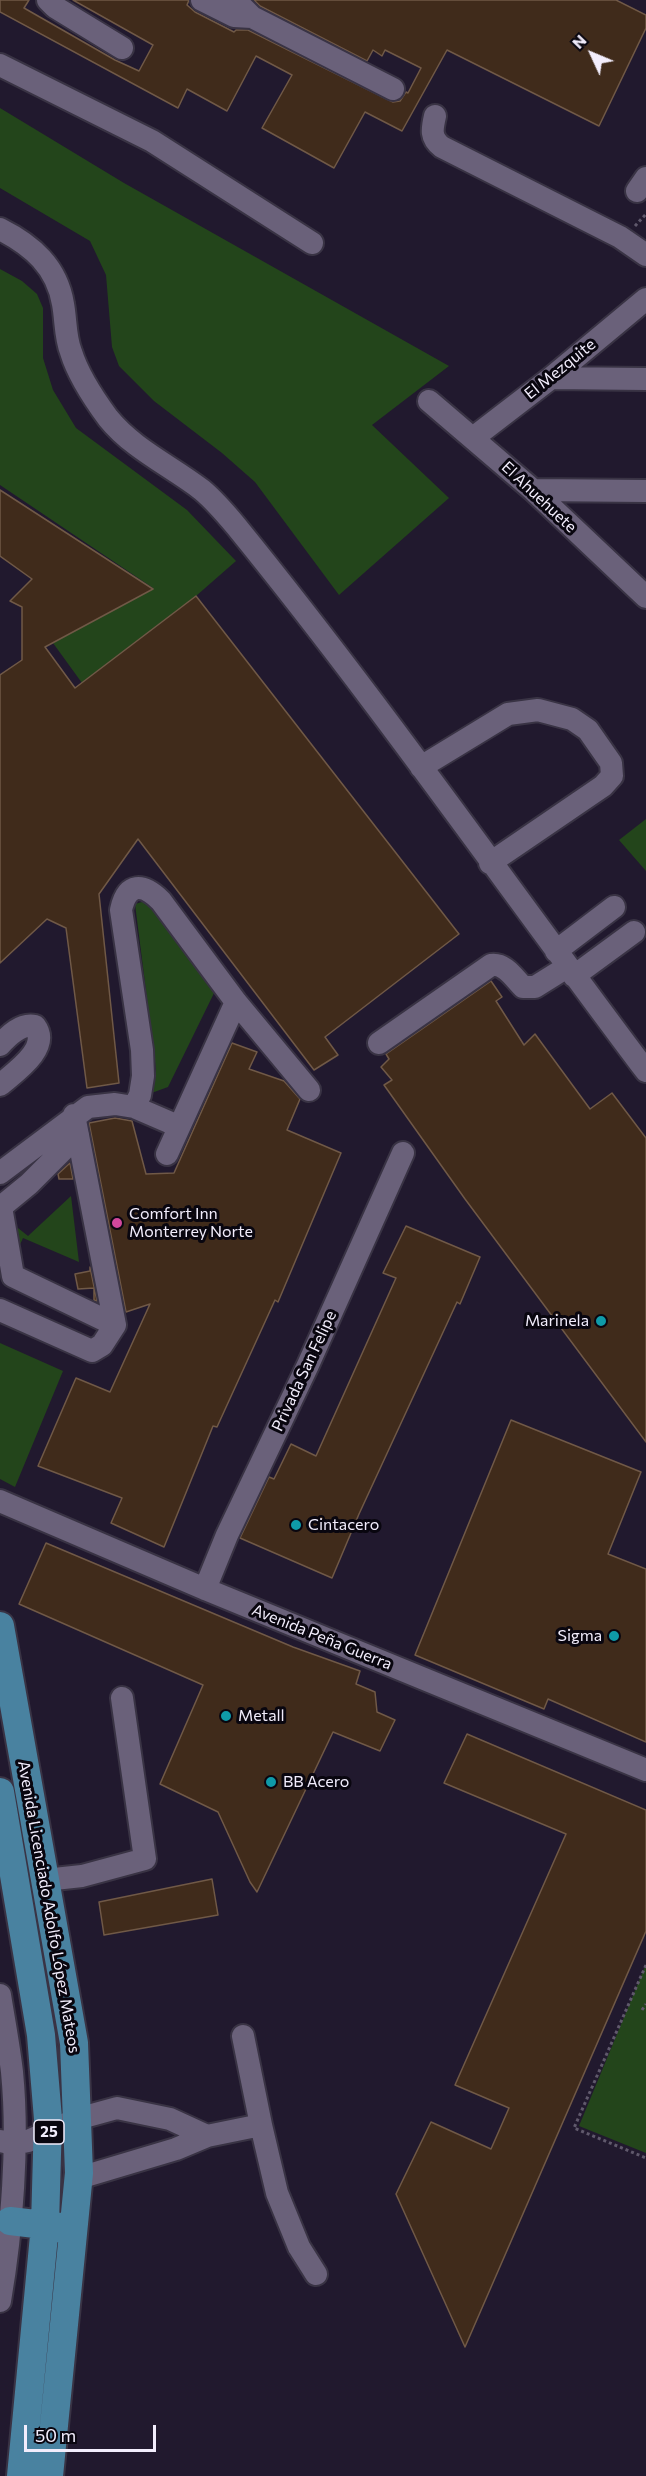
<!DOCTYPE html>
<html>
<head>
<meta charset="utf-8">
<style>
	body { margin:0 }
	#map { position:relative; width:646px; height:2476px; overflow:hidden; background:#21192e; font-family:Commissioner,sans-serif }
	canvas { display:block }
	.north { position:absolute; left:562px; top:24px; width:60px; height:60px; -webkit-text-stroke:4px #09060f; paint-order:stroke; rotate:314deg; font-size:16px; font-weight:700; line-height:24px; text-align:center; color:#f2edfc }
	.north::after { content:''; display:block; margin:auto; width:21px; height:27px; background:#f2edfc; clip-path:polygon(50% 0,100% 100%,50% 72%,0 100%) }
	.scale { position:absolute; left:24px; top:2425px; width:132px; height:27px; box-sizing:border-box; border:3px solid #f2edfc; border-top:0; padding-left:8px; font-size:18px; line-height:21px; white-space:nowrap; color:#f2edfc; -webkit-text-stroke:4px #09060f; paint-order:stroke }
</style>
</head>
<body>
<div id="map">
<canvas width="646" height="2476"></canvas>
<div class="north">N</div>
<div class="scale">50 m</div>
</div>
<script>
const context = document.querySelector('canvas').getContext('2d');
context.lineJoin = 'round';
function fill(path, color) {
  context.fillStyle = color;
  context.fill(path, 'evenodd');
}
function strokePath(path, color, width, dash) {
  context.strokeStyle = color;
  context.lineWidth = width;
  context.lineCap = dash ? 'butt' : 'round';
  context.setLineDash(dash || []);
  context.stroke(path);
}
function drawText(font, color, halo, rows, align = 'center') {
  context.font = font + ' Commissioner,sans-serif';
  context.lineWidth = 6;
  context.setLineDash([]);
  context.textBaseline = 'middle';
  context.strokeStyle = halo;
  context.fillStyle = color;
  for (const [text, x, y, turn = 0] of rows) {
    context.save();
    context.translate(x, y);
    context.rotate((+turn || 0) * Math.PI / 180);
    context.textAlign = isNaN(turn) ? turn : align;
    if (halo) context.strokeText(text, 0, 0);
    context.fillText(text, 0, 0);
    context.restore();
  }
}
fill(new Path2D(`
	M0,108L124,183L449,366L372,425L449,498L339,595L255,482L222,453L154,401L119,366L112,347L106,275L90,241L0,188Z
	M0,269L22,281L37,294L43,308V358L53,390L76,428L187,510L236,561L196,596L82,683L53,643L153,588L0,485Z
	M646,819V871L619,840Z
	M145,901L217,987L168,1087L146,1095L156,1070L135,904Z
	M71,1196L79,1262L23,1238L18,1249L13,1239L18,1228L28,1236Z
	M0,1343L63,1371L15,1487L0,1479Z
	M646,1964V2153L579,2126Z`), '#23451b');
const building = new Path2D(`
	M0,0H29L24,8L115,60L139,71L153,45L73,0H189L187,5L195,12L234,32L236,30H248L393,102L400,101L406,92L408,93L421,68L385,50L382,56L373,50L367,61L260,6L254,0H616L646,15V28L599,126L447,50L402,131L365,112L334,168L262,128L292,75L256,56L227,111L187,89L178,108L0,12Z
	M0,490L153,589L45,647L75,688L196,596L459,934L325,1037L338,1055L314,1070L138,839L99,894L119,1083L87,1088L66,928L47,919L0,963V675L22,660V607L10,601L32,579L0,556Z
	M491,981L502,997L496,1001L524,1045L535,1034L590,1109L612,1093L646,1138V1442L465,1199L384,1085L392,1080L381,1067L389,1059L386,1054Z
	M232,1043L257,1052L249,1069L284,1081L300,1099L287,1130L341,1153L278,1302L275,1300L217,1427L213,1426L164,1547L111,1523L122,1498L38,1466L76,1378L110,1392L150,1304L126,1312L89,1123L115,1118L132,1121L146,1174L174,1173Z
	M70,1163L73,1179H59L58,1174Z
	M406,1226L480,1257L460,1304L457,1302L359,1514L332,1578L240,1538L269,1477L274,1479L291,1444L316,1456L396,1278L383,1273Z
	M90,1267L97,1301L94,1300V1288L78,1289L75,1274L90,1271Z
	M511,1420L641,1472L608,1554L646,1569V1742L548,1699L544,1709L415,1655Z
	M46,1543L293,1647L360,1671L356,1684L375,1692L377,1712L395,1720L380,1751L333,1732L257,1892L250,1882L218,1812L160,1784L203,1685L19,1604Z
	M467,1734L646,1810V1931L465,2347L396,2194L431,2122L491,2149L509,2108L455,2085L566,1834L444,1783Z
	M212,1879L218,1915L104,1935L99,1902Z`);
fill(building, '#402b1b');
strokePath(building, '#705947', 1.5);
const minor = new Path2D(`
	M48,0L55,7L122,48
	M202,0L234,16L252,17
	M235,0L252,17L393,89
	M0,65L152,141L312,243
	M435,116C432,129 430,138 442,147L620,237L646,255
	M637,191L646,178
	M0,229C32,245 57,267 63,304C66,320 65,337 71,352C78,375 94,399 108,418C133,449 171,466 202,490C214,500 226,514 236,526C379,702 509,889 646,1071
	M551,378L646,379
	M429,401L533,490L646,597
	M473,438L551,378L646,299
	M533,490L646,491
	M421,767L508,714L538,710L572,719L588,730L611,763L612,776L603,786L490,863
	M556,951L614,907
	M574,976L634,932
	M379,1043L491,965C505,963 514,978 523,987H535L567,967
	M0,1045C9,1035 21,1023 35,1026C51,1048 15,1072 0,1085
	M134,1107L140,1095L143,1076L142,1050L121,910C127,882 143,883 161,901L236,1002L309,1090
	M78,1135L29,1184L1,1207L13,1276L115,1325
	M167,1154L236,1002
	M0,1173L88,1107L115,1104L134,1107L178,1126
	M0,1310L92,1351L102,1345L115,1325L74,1115
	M0,1501L205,1589L646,1770
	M205,1589L227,1535L308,1365L403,1153
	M45,1880L82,1876L145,1859L122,1698
	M0,1995C4,2020 9,2046 12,2072C19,2143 12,2230 0,2301
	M243,2036L261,2125
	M0,2141L14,2144L28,2141L77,2119L117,2108L170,2119L207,2136L261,2125L277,2193L299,2247L316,2274
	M79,2178L176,2149L207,2136`);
const major = new Path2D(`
	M0,1626L74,2043L79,2173L49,2476
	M0,1792L41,2035L48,2119L45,2225L21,2476
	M10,2221L61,2227L62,2229`);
strokePath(minor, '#393344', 26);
strokePath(major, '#393344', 32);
strokePath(new Path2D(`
	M635,226L646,214
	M646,1965L574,2128L646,2158
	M642,2010L646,2004`), '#60596c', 3, [3, 3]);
strokePath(minor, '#6a617a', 22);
strokePath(major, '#4982a0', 28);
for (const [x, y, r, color] of [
	[117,1223,6,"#d1479c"],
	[601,1321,6,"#0f9aa8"],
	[296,1525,6,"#0f9aa8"],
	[614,1636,6,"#0f9aa8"],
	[226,1716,6,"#0f9aa8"],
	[271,1782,6,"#0f9aa8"]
]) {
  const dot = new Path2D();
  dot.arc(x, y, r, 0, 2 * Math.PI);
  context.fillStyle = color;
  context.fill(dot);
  strokePath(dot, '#09060f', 2);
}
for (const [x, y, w] of [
	[49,2132,30]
]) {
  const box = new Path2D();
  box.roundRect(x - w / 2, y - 12, w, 24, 4.5);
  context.fillStyle = '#09060f';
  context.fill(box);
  strokePath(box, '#f2edfc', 1.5);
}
drawText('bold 15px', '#f2edfc', null, [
	["25",49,2132]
]);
drawText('16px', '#f2edfc', '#09060f', [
	["El Mezquite",560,369,-39],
	["El Ahuehuete",539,497,43],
	["Privada San Felipe",304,1371,-65],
	["Avenida Peña Guerra",322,1637,22],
	["Avenida Licenciado Adolfo López Mateos",49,1907,80]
]);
drawText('16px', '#f2edfc', '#09060f', [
	["Comfort Inn",129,1214],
	["Monterrey Norte",129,1232],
	["Marinela",589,1321,"right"],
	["Cintacero",308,1525],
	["Sigma",602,1636,"right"],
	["Metall",238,1716],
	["BB Acero",283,1782]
], 'left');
</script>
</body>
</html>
